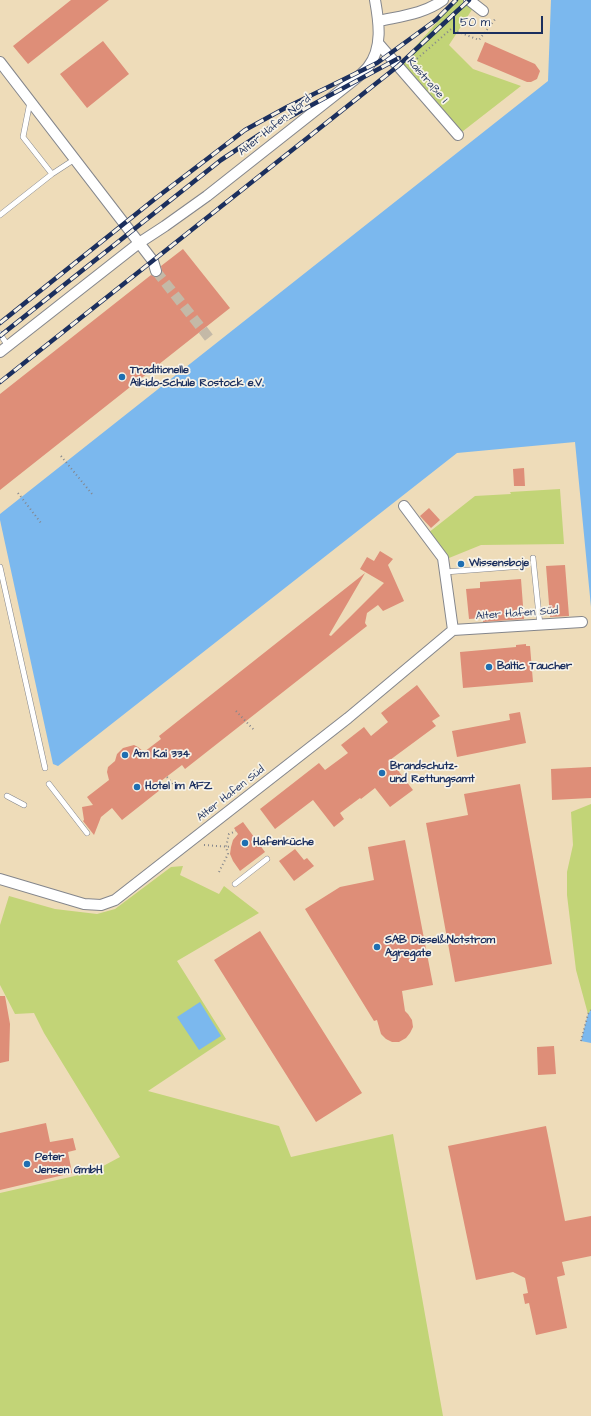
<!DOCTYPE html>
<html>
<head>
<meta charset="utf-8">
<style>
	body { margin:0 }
	#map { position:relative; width:591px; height:1416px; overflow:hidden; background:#eedcb9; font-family:"Architects Daughter",sans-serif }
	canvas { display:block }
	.scale { position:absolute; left:453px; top:16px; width:90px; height:18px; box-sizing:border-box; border:2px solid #1b2f5e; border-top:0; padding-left:5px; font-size:12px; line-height:14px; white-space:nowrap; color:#1b2f5e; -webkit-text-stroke:3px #f7f3e8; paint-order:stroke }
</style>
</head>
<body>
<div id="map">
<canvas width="591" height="1416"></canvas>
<div class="scale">50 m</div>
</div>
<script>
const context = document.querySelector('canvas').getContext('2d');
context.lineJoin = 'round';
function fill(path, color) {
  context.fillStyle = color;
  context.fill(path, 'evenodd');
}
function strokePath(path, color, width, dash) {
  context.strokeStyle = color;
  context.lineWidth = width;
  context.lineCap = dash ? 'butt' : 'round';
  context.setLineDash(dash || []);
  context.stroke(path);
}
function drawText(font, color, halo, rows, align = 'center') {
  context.font = font + ' "Architects Daughter",sans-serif';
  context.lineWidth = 3.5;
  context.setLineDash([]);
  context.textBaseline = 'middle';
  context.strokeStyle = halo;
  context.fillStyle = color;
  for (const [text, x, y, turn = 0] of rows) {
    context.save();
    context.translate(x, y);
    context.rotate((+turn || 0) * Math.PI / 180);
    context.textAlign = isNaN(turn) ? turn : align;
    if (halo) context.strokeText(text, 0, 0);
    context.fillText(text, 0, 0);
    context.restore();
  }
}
fill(new Path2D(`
	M457,0H469L475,5L449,45L473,69L521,86L458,135L398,66Z
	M560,489L564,544L481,545L449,558L428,533L475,496L511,494L510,492Z
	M591,804V1010L588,1014L576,970L567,895V872L573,845L571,812Z
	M183,866L180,875L219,894L224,886L259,913L177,961L226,1039L148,1091L279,1126L291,1157L393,1134L443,1416H0V1193L92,1172L120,1157L44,1033L34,1013L15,1014L0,985V925L9,896L55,909L97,914L115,909L171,867Z`), '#c2d477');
fill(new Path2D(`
	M551,0H591V607L575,442L457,453L58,766L53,764L0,520V514L548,81Z
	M200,1002L221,1036L199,1050L177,1017Z
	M591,1010V1043L581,1041L588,1014Z`), '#7bb8ee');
fill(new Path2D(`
	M71,0H109L28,64L13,46Z
	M103,41L129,74L87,108L60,74Z
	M485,42L535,64L540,71L537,79L531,82H527L477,61Z
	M183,249L230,308L0,490V394L151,275L155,277L160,276L162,272L161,266Z
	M524,468L525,486H514L513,469Z
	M429,508L440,520L431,528L420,516Z
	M380,551L393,559L388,565L404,601L383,611L378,605L367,613L365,623L367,626L185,769L182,765L161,781L165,786L122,820L112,808L101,817L94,835L83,821L84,820L82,807L93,805L87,797L109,780L107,772L108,767L115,761L117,754L123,748L134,745L138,747L144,752L161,739L159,736L365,573L329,635L331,636L384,583L360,569L367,557L374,561Z
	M565,565L569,616L550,617L546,566Z
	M521,579L524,619L483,622V618L469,619L466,589L480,588V582Z
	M526,644V646H530L533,682L463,688L460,652L516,647V645Z
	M417,685L440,716L432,721L436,726L390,760L413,790L390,807L375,788L361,799L360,798L340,813L344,819L334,827L313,800L275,829L260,809L319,763L325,770L348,753L341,745L364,727L371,736L388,722L381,713Z
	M520,712L526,743L457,757L452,731L510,720L509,714Z
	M591,767V798L552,800L551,769Z
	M520,784L552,964L455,982L426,823L468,815L464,794Z
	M243,822L265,852L240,871L233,861L230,854L231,847L233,840L238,834L234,828Z
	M405,840L433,985L402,991L405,1011L408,1014L412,1020L413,1027L410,1033L406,1038L399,1042H392L386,1039L381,1034L377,1020L374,1021L305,909L340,887L374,880L368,847Z
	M295,849L304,860L307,858L314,866L294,881L279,861Z
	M260,931L362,1093L316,1122L214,960Z
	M0,996H5L10,1024L9,1061L0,1063Z
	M554,1046L556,1074L538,1075L537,1047Z
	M46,1123L50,1142L73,1138L76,1150L68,1152L72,1173L0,1190V1133Z
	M546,1126L565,1221L591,1216V1256L562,1262L565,1275L557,1277L567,1328L536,1335L529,1303L525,1304L523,1294L528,1293L525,1278L513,1272L476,1280L448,1146Z`), '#de8e78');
strokePath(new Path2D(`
	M156,271L210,339`), '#c4b9a7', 10, [10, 5]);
const service = new Path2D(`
	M30,102L23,137L52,174L75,159
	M0,215L52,174
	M0,334L8,346
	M533,558L540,625
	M0,567L45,768
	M445,572L523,566
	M49,784L87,833
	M7,796L24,805
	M235,884L267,859`);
const minor = new Path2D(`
	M469,0L483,11
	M379,21C401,16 424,14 443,0
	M378,43L458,135
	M0,62L153,261L156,271
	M0,352L139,243L165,226L207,196L354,80C359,76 364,72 368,67C383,48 379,22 375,0
	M404,506L443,558L453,630
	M0,879L84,904L101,905L115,900L348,718L453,630L582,622`);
strokePath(service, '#84868c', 6);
strokePath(minor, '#84868c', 12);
strokePath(new Path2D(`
	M411,64L451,29L479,40L496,18
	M61,456L92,494
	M18,493L41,523
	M236,711L254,730
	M167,777L179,791
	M204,845L231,847
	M219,872L228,854L226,847L229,834L236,831
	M581,1041L588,1014L591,1010`), '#84868c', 2, [1, 3]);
strokePath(service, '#fff', 5);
strokePath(minor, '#fff', 10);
const rail = new Path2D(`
	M318,92L377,63L436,20L456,0
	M0,323L156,198L245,130L287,107L322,90
	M0,336L221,160L271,127L399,58
	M0,382L398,66L469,0`);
strokePath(rail, '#1b2f5e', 4.5);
strokePath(rail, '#f7f3e8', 3, [9]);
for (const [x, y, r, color] of [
	[122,377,4,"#1f6fb2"],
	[461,564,4,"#1f6fb2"],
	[489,667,4,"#1f6fb2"],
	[125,755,4,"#1f6fb2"],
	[382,773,4,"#1f6fb2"],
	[137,787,4,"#1f6fb2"],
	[245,843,4,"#1f6fb2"],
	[377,947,4,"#1f6fb2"],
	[27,1164,4,"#1f6fb2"]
]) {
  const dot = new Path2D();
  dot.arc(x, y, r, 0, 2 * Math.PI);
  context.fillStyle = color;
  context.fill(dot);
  strokePath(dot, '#f7f3e8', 1.5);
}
drawText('11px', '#1b2f5e', '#f7f3e8', [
	["Kaistraße I",427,81,49],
	["Alter Hafen Nord",275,126,-39],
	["Alter Hafen Süd",517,614,-4],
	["Alter Hafen Süd",231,794,-38]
]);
drawText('bold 11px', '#1b2f5e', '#f7f3e8', [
	["Traditionelle",130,371],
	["Aikido-Schule Rostock e.V.",130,384],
	["Wissensboje",469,564],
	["Baltic Taucher",497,667],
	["Am Kai 334",133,755],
	["Brandschutz-",390,767],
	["und Rettungsamt",390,780],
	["Hotel im AFZ",145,787],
	["Hafenküche",253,843],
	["SAB Diesel&Notstrom",385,941],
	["Agregate",385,954],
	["Peter",35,1158],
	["Jensen GmbH",35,1171]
], 'left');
</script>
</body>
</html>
